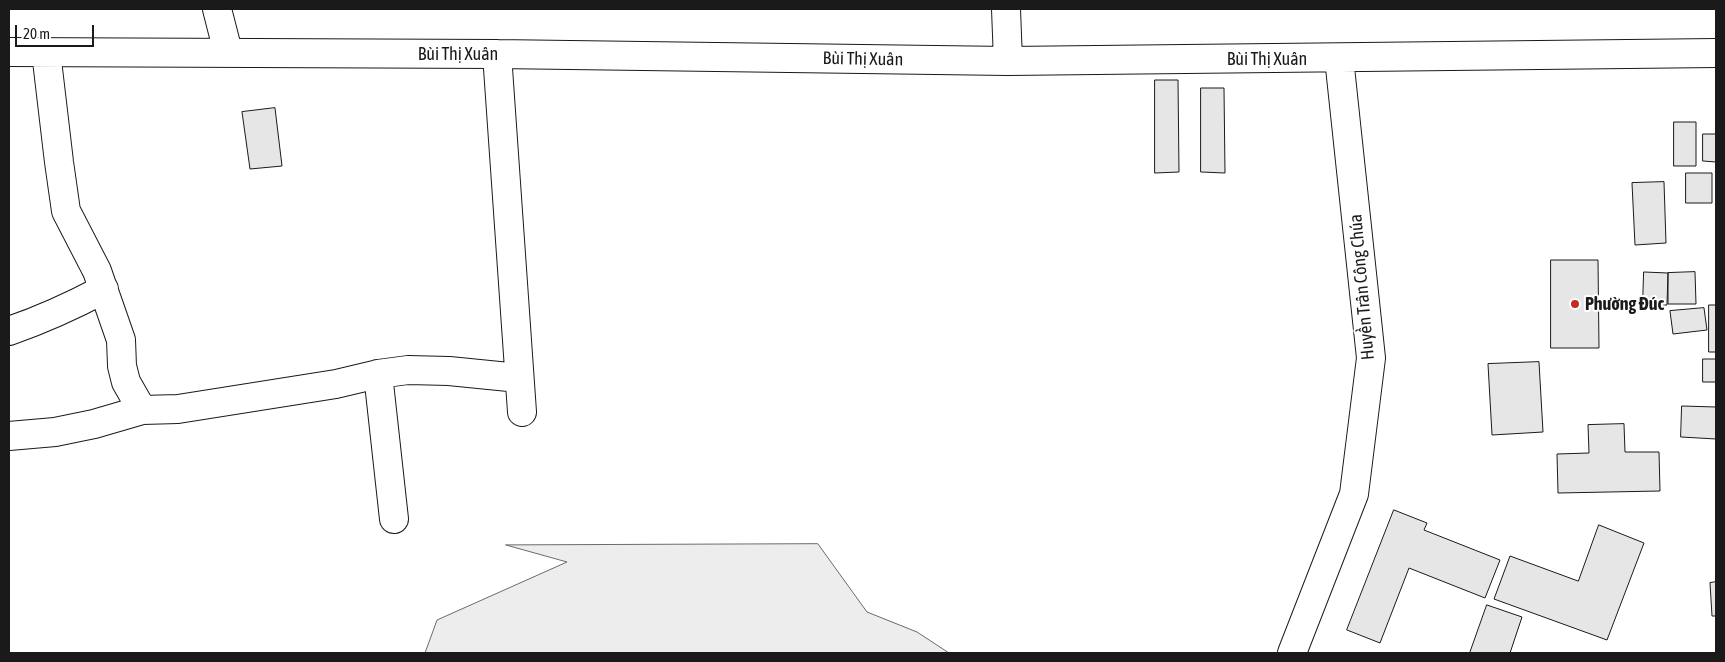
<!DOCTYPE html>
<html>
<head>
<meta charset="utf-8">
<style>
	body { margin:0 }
	#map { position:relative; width:1725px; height:662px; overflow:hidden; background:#fff; font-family:"Asap Condensed",sans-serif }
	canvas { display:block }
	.frame { position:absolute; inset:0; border:10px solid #1a1a1a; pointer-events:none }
	.scale { position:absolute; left:15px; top:25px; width:79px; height:22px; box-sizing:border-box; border:2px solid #1a1a1a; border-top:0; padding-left:6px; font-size:15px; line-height:18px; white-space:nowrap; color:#1a1a1a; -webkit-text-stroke:4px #fff; paint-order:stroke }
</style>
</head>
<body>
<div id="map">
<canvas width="1725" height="662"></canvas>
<div class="frame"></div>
<div class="scale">20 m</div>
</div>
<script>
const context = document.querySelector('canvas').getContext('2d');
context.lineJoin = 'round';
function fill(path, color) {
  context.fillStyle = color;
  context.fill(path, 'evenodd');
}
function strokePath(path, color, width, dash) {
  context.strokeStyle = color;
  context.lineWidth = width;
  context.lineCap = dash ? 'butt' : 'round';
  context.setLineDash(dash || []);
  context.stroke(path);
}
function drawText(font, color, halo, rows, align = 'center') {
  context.font = font + ' "Asap Condensed",sans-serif';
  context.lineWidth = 4;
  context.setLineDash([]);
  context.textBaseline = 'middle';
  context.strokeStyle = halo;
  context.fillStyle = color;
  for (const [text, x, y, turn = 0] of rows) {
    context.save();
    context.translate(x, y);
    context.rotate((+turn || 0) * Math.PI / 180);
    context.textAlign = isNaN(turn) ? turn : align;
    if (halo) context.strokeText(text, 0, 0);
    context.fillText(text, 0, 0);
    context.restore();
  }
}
const green = new Path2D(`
	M818,544L867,612L917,632L949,653H425L437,620L567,562L506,545Z`);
fill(green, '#ededed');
strokePath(green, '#6a6a6a', 1);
const building = new Path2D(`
	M1155,80H1178L1179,172L1155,173Z
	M1201,88H1224L1225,173L1201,172Z
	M275,108L282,166L250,169L242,112Z
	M1674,122H1696V166H1674Z
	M1703,134H1716V162L1703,161Z
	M1686,173H1712V203H1686Z
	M1664,182L1666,243L1635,245L1632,183Z
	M1551,260H1598L1599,348H1551Z
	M1644,272L1668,273L1667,305H1643Z
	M1695,272L1696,304H1668V273Z
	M1709,305H1716V352H1709Z
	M1704,308L1707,330L1673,334L1670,311Z
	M1703,359H1716V382H1703Z
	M1539,362L1543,432L1492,435L1488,364Z
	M1682,406L1716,407V439L1681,437Z
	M1624,424L1625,452H1659L1660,491L1558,493L1557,454L1589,453L1588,425Z
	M1394,510L1427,523L1424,530L1500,560L1485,598L1409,568L1380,643L1347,630Z
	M1599,525L1644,543L1607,640L1494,599L1510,556L1578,581Z
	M1716,582V616H1712L1710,583Z
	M1487,605L1522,617L1510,653H1470Z`);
fill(building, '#e6e6e6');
strokePath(building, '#1a1a1a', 1);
const minor = new Path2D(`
	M217,9L228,52
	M1006,9L1008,61
	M9,52L497,54L1008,61L1716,53
	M46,52L59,162L66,211L97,271L121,340L122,366L126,382L142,410L178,409L336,384L378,374L408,370L449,371L519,378
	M497,54L522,412
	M9,331C41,320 74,305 104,289
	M378,374L394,519
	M9,436L55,432L94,424L142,410
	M1292,653L1354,494L1371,358L1339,58`);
strokePath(minor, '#1a1a1a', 30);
strokePath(minor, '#fff', 28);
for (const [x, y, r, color] of [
	[1575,304,5,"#c62828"]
]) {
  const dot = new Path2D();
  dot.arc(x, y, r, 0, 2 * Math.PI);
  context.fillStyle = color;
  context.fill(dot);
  strokePath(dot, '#fff', 2);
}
drawText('18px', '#1a1a1a', '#fff', [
	["Bùi Thị Xuân",458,54],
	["Bùi Thị Xuân",863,59,1],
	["Bùi Thị Xuân",1267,59],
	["Huyền Trân Công Chúa",1362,287,-95]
]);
drawText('bold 18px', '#1a1a1a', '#fff', [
	["Phường Đúc",1585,304]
], 'left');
</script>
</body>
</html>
